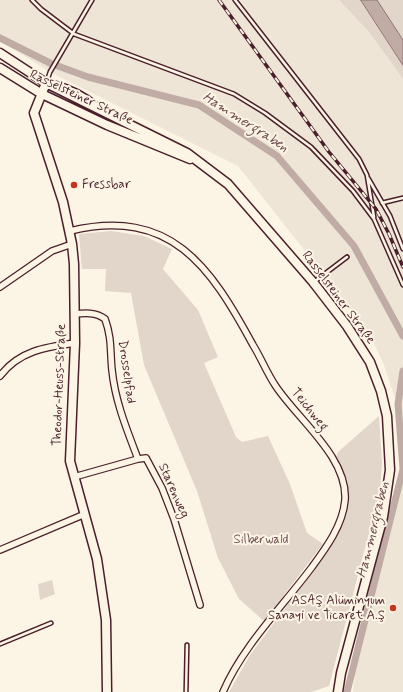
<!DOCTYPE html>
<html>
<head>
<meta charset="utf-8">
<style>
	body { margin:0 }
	canvas { display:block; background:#fcf5e5 }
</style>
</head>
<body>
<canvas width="403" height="692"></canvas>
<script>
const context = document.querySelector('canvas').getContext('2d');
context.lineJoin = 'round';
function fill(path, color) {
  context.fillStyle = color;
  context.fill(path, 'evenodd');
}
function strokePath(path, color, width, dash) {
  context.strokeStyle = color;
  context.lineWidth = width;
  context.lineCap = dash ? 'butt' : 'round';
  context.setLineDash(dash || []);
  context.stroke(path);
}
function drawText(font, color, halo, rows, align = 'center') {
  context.font = font + ' Mynerve,sans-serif';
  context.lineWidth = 4;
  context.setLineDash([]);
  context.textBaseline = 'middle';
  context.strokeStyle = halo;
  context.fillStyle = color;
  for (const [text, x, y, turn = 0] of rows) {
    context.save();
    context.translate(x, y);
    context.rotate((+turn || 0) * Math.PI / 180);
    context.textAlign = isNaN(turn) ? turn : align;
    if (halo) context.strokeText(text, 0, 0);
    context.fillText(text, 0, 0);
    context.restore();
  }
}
fill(new Path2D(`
	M0,0H339L369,32L403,79V692H353L357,656L400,470L396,401L384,365L368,331L238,166L50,72L0,41Z`), '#eee5d7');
fill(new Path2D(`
	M339,0H361L365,4L403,65V79L369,32Z
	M377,0H403V40Z
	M111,231L144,236L172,249L163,269L198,310L218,357L204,363L236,437L242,442L268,436L290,484L307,533L323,544L264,621L239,599L218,558L197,491L144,365L131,293L105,291L106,269H82L79,234Z
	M379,416L382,464L380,491L329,686L311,692H229L250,655L325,555C338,534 352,509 346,483C344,474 340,465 336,457L338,452Z
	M52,580L55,594L40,600L38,584Z`), '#e2d5ca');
const water = new Path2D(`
	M361,0H377L403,40V65Z`);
fill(water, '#c0aca5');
strokePath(water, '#917474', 1);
strokePath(new Path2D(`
	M0,38L50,63
	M58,66L88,77L199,105L277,156L354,246L403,336
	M347,692L403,469L398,404L403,371`), '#c0aca5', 7);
const lane = new Path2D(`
	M32,0L41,9L74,34L234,94L265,113L311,147L353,191L374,219L403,285
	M235,0L359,159L367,175L374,217
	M47,81L50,72L92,0
	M55,83C71,87 85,94 98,105
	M368,178L390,216L403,249
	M382,203L403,198
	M314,282L347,257
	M0,644L51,623
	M186,692L187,645`);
const street = new Path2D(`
	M70,231C171,207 210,266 253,345C261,358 267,373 275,385C297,419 348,457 345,500C343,525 326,548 312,567C283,606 242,647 223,692
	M0,287L52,251L72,244
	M74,314C85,313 96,312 105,319C112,338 110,351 112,370C115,401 127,430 138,459
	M0,376C19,351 45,347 75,343
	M74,477L138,459L146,458L162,488L174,519L200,605
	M0,550L85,514`);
const secondary = new Path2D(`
	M0,53L46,83L187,153L228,184L313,282L347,326L370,362L381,391L387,416L390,470L383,517L341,673L338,692
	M0,68L42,94L107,125L190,159
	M46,83L34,113L63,202L72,244L74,264L75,343L70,461L97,559L106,620L107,692`);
strokePath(lane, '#4a1f2b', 5.5);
strokePath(street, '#4a1f2b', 8);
strokePath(secondary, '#4a1f2b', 11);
strokePath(lane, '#fcf5e5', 2.5);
strokePath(street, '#fcf5e5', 5.5);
strokePath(secondary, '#fcf5e5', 8);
const rail = new Path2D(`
	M219,0L329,152L376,209L389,234L403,267`);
strokePath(rail, '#4a1f2b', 3.5);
strokePath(rail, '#fcf5e5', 2, [6]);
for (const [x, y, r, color] of [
	[74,185,4,"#c8321e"],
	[393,608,4,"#c8321e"]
]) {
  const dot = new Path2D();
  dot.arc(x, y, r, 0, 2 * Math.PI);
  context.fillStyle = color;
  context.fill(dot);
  strokePath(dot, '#fcf5e5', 1.5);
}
drawText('13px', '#4a1f2b', '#fcf5e5', [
	["Rasselsteiner Straße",81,98,25],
	["Rasselsteiner Straße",338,298,53],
	["Drosselpfad",126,372,82],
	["Theodor-Heuss-Straße",60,385,-88],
	["Teichweg",309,410,51],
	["Starenweg",173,491,66]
]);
drawText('13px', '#4a1f2b', '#fcf5e5', [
	["Fressbar",82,185],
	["ASAŞ Alüminyum",385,601,"right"],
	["Sanayi ve Ticaret A.Ş",385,616,"right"]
], 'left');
drawText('13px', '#704c53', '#fcf5e5', [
	["Silberwald",261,540]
]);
drawText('italic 14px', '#6d4950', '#fcf5e5', [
	["Hammergraben",245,123,33],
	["Hammergraben",374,530,-76]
]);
</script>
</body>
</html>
